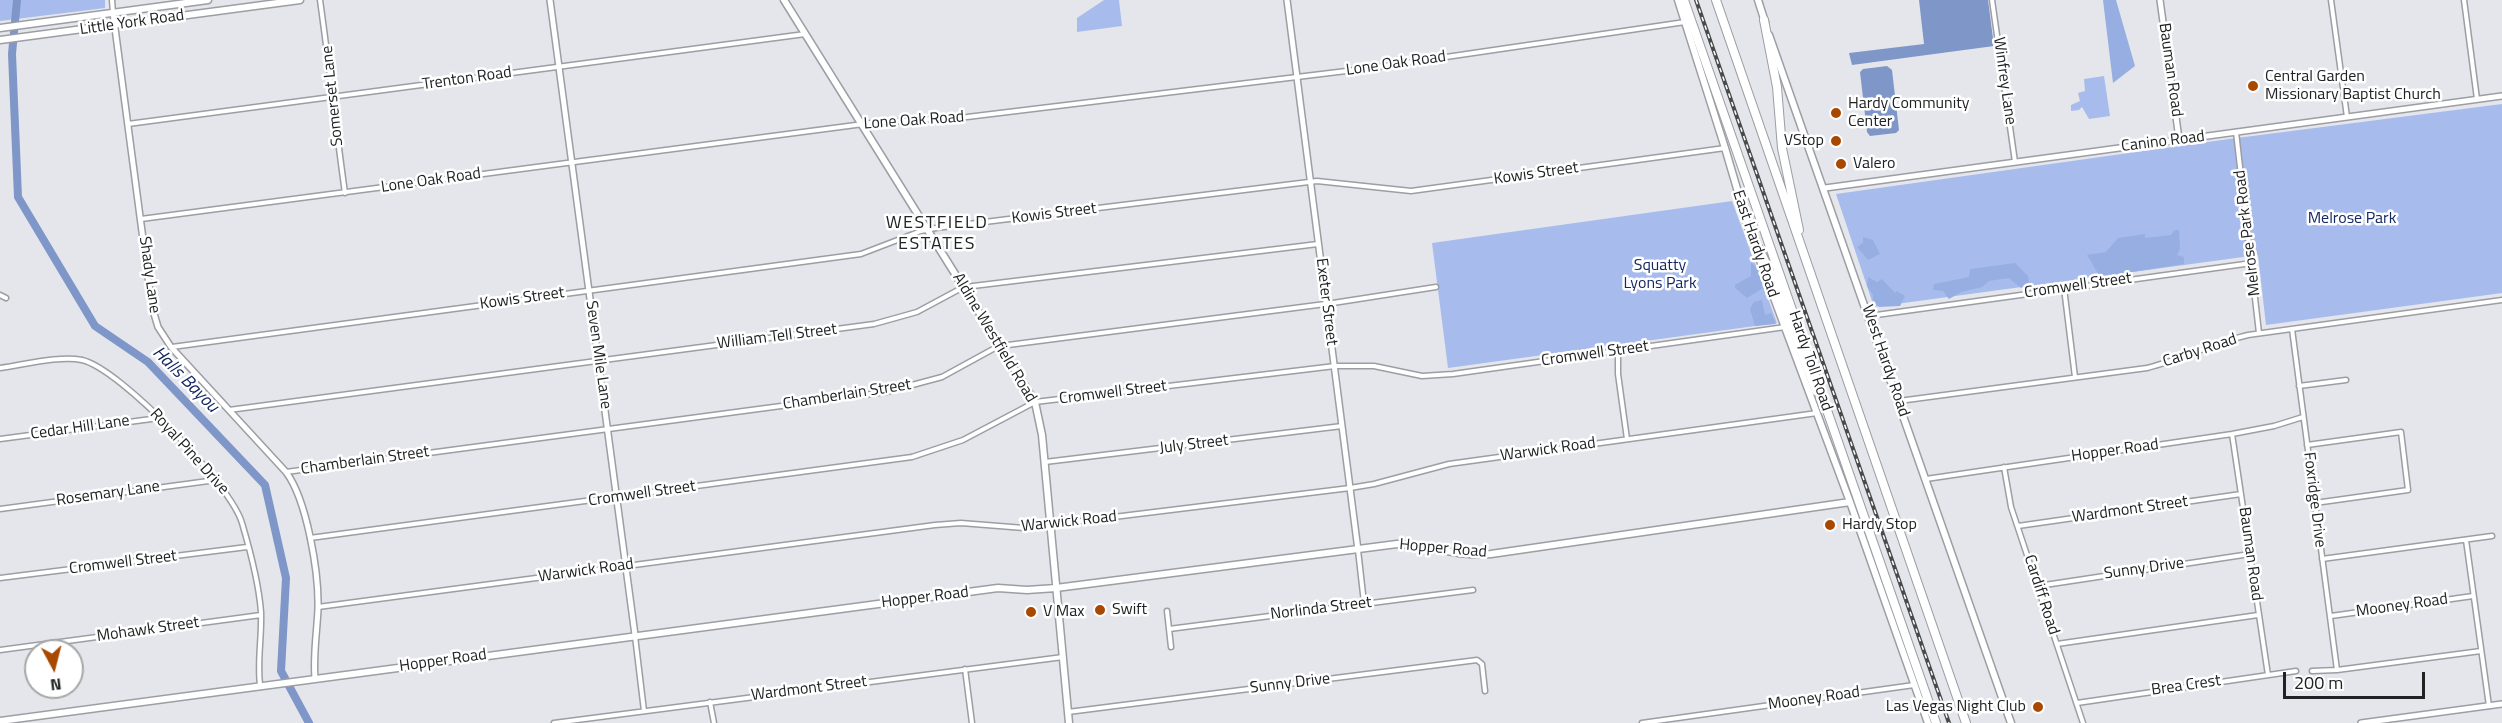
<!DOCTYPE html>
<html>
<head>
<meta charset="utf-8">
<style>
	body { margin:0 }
	#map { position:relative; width:2502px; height:723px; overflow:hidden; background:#e4e6ec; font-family:"Titillium Web",sans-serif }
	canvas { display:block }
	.north { position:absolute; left:24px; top:639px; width:60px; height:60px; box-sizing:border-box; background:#fff; border:2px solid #a6a7a7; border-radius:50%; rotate:173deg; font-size:16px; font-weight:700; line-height:24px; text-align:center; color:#212224 }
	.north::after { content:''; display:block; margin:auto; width:21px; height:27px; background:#a94900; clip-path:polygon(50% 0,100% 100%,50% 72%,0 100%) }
	.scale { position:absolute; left:2283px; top:672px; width:142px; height:27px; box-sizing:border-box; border:3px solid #212224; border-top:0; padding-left:8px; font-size:18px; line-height:21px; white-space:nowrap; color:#212224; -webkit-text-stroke:4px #fff; paint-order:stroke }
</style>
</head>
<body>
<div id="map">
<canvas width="2502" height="723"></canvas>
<div class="north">N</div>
<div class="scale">200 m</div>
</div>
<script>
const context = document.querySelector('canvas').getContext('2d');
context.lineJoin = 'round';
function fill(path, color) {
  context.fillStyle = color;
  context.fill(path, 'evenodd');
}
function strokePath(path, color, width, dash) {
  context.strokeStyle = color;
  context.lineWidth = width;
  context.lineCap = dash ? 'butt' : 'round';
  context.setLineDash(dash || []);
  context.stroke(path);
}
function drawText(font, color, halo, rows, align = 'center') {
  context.font = font + ' "Titillium Web",sans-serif';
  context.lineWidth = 5;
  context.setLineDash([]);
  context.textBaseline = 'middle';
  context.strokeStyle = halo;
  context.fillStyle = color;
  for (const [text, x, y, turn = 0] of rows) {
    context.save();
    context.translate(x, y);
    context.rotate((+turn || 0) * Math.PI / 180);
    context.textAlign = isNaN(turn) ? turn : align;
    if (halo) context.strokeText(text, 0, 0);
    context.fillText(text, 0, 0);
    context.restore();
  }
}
fill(new Path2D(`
	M0,0H105V8L0,21Z
	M1104,0H1119L1122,26L1077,32V18Z
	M2104,76L2110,116L2089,119L2082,107L2079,110L2071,111V105L2080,101L2078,93L2085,91L2084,79Z
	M2502,104V293L2266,325L2258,255L1874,307L1836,194L2229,139Z
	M1732,201L1777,323L1448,368L1432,243Z`), '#a7bced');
fill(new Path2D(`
	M2103,0H2116L2135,66L2113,83Z
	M2175,230H2179L2180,249L2177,255L2184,257V264L2100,277L2087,255L2106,252L2118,238L2145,234V238L2171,235Z
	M1863,237L1873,240L1880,254L1868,260L1857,247L1863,243Z
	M1751,262L1759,270L1763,288L1747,298L1735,288V285L1751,276Z
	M2015,263L2028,276L2029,282L2021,288L2009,278L1989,281L1982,287L1961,292L1949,299L1943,291L1933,290L1934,284L1969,277L1970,269Z
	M1868,277L1877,282L1882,279L1895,293L1897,291L1905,296L1900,306L1879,307L1873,300V295L1867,286Z
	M1762,300L1765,315L1771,313L1776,324L1755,326L1750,309L1754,302Z`), '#97aee2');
fill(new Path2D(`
	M1919,0H1988L1994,46L1852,65L1849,53L1924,44Z
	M1887,66L1892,70L1899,130L1896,133L1870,136L1867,132L1860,72L1863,69Z`), '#7f96c8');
strokePath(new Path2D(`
	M17,0L12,54L18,197L95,326L148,362L265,485L286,578L281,671L309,723`), '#7f96c8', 8);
const minor = new Path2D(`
	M112,0L113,13
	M320,0C329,64 336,129 345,193
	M1992,0L2015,162
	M2331,0L2347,117
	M2464,0L2477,99
	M128,124L805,34
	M2236,132L2259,333
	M141,219L871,123L967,117L1371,68L1685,22
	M2064,288L2075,377
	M0,295L6,298
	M1869,316L2252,263
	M2292,329L2337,670
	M172,347L861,254L921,231L936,228L1317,181L1411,191L1725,148
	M1618,350V374L1627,439
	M0,368C23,365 60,355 82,360C121,369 231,485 242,523C250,550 259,585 261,612C262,637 257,661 260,685
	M2299,386L2346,380
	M1899,401L2147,368C2182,359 2214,343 2248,335L2502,300
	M229,410L874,324L917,312L958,290L973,286L1318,244
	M2232,434L2268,675
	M0,439L159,418
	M2307,445L2401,432L2408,490L2315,503
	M1045,462L1342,426
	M2004,467L2011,507L2083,723
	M286,472L886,392L942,377L995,348L1008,345L1333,303L1436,287
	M1926,479L2232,434L2274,426L2303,417
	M0,509L216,480
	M2018,526L2241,494
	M310,538L912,457L963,440L1035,402L1335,366H1374L1422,376L1453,374L1785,327
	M2466,540L2489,706
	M1358,550L1364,603
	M2322,559L2492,536
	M0,578L247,547
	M2038,586L2250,554
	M318,607L935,525L961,523L1024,528L1350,488L1374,484L1449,464L1817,413
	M1167,611L1171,647
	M2331,616L2473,596
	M1169,629L1473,590
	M635,636L644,711
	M2057,644L2258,615
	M0,650L261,615
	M965,669L972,723
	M2312,671L2337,670L2481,651
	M710,702L714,723
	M2077,703L2296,671
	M1068,712L1477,660L1482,664L1485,691
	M554,723L1063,657
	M1642,723L1914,685`);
const tertiary = new Path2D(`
	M550,0L635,635
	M1287,0L1358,550
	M2160,0L2179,139
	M113,13L152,307L158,327L171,347L286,472C307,500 319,573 318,609C317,632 313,655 315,678
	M1825,188L2502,96
	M2361,723L2502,704`);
const secondary = new Path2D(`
	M784,0L1035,402L1042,435L1069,723
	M1678,0L1725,148L1748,226
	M1758,0L1765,22
	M0,28L208,0
	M1769,35L2011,723
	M0,40L300,0
	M1755,247L1850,502L1928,723
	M0,721L998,588L1027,590L1056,588L1397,544C1429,545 1459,557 1491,554L1850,502`);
const motorway = new Path2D(`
	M1684,0L1936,723
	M1716,0L1966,723
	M1764,20L1777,87L1782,148L1799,230
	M1747,224L1774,280L1816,391`);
strokePath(minor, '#9c9ea3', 7);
strokePath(tertiary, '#9c9ea3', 8);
strokePath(secondary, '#9c9ea3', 9);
strokePath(motorway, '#9c9ea3', 10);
strokePath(minor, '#fff', 4);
strokePath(tertiary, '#fff', 5);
strokePath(secondary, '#fff', 6);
strokePath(motorway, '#fff', 8);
const rail = new Path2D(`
	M1696,0L1949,723`);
strokePath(rail, '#484a4c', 4);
strokePath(rail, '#fff', 1.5, [4.5]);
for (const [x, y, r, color] of [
	[2253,86,6,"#a94900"],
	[1836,113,6,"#a94900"],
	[1836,141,6,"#a94900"],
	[1841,164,6,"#a94900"],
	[1830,525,6,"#a94900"],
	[1100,610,6,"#a94900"],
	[1031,612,6,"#a94900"],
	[2038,707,6,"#a94900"]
]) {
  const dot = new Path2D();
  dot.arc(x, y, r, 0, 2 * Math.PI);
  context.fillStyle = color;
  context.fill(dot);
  strokePath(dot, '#fff', 2);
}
drawText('16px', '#212224', '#fff', [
	["Little York Road",132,23,-8],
	["Lone Oak Road",1396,64,-8],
	["Bauman Road",2170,70,82],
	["Trenton Road",467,79,-8],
	["Winfrey Lane",2004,81,82],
	["Somerset Lane",333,96,-96],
	["Lone Oak Road",914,121,-4],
	["Canino Road",2163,142,-7],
	["Kowis Street",1536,174,-8],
	["Lone Oak Road",431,181,-8],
	["Kowis Street",1054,214,-7],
	["Melrose Park Road",2248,233,-97],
	["East Hardy Road",1755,244,71],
	["Shady Lane",149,275,82],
	["Cromwell Street",2078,286,-8],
	["Kowis Street",522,299,-8],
	["Exeter Street",1326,302,83],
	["William Tell Street",777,337,-7],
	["Aldine Westfield Road",994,338,59],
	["Carby Road",2200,351,-18],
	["Cromwell Street",1595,354,-8],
	["Seven Mile Lane",598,355,82],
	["Hardy Toll Road",1810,361,71],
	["West Hardy Road",1885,361,71],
	["Cromwell Street",1113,393,-7],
	["Chamberlain Street",847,395,-9],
	["Cedar Hill Lane",80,428,-8],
	["July Street",1194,445,-7],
	["Warwick Road",1548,450,-8],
	["Hopper Road",2115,451,-8],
	["Royal Pine Drive",189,452,48],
	["Chamberlain Street",365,461,-8],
	["Rosemary Lane",108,494,-8],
	["Cromwell Street",642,494,-8],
	["Foxridge Drive",2314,500,83],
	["Wardmont Street",2130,510,-8],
	["Warwick Road",1069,522,-6],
	["Hopper Road",1443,549,5],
	["Bauman Road",2250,554,82],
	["Cromwell Street",123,563,-7],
	["Sunny Drive",2144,569,-8],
	["Warwick Road",586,571,-8],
	["Cardiff Road",2041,595,72],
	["Hopper Road",925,598,-7],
	["Mooney Road",2402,606,-8],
	["Norlinda Street",1321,609,-7],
	["Mohawk Street",148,630,-8],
	["Hopper Road",443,661,-8],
	["Sunny Drive",1290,684,-7],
	["Brea Crest",2186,686,-8],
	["Wardmont Street",809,689,-7],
	["Mooney Road",1814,699,-8]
]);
drawText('16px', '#212224', '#fff', [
	["Central Garden",2265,77],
	["Missionary Baptist Church",2265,95],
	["Hardy Community",1848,104],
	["Center",1848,122],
	["VStop",1824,141,"right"],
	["Valero",1853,164],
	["Hardy Stop",1842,525],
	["Swift",1112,610],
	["V Max",1043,612],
	["Las Vegas Night Club",2026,707,"right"]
], 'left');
drawText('16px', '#142864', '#fff', [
	["Melrose Park",2352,219],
	["Squatty",1660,266],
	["Lyons Park",1660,284]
]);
context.letterSpacing = '1.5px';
drawText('18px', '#212224', '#fff', [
	["WESTFIELD",937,224],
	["ESTATES",937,245]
]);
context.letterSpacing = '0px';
drawText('italic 18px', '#122561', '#fff', [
	["Halls Bayou",185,380,45]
]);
</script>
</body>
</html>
